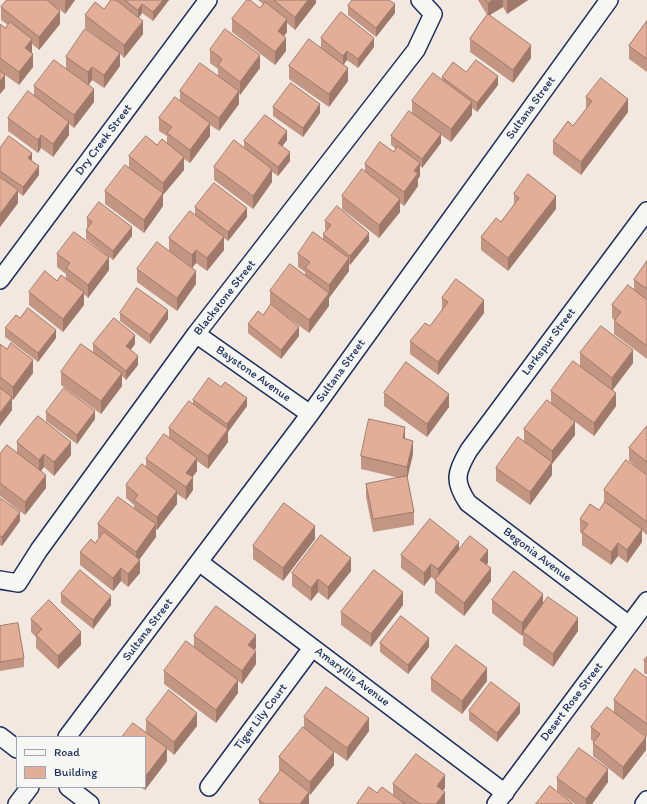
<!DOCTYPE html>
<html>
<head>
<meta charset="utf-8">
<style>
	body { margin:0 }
	#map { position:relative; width:647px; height:804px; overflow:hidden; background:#f2e8e0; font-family:Itim,sans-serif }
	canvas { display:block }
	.legend { position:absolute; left:16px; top:736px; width:130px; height:52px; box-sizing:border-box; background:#f6f6f2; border:1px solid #9ea6b7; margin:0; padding:5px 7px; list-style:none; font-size:12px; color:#1b2f5e }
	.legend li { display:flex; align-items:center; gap:8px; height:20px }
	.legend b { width:20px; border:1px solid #9ea6b7 }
</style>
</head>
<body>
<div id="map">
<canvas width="647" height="804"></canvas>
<ul class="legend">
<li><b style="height:5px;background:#f6f6f2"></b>Road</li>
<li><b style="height:11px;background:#e3ae98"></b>Building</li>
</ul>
</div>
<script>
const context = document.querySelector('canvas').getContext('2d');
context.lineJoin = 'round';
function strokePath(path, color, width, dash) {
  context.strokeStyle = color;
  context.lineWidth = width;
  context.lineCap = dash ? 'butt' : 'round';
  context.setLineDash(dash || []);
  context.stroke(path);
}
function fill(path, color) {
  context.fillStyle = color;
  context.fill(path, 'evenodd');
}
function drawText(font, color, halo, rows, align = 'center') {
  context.font = font + ' Itim,sans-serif';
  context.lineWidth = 3;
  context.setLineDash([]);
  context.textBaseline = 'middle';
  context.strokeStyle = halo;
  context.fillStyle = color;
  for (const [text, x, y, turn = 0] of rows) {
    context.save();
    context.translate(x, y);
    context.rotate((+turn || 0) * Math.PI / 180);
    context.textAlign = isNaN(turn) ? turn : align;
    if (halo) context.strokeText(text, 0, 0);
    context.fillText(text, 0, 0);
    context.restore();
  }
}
const minor = new Path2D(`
	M0,280L208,0
	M196,334L310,414
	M199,562L505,793
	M0,580L18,583L39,550L196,334L416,50L433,14L420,0
	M629,625L468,503C453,481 456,472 469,450L647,211
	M0,736L17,749
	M67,737L310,414L609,0
	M68,787L90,804
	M209,787L312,648
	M17,804L30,787
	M496,804L647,601
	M644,804L647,800`);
strokePath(minor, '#1b2f5e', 20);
strokePath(minor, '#f6f6f2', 17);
fill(new Path2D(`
	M7,0H75L65,14L59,9L60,24L39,50L32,44L31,53L33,67L19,85L5,75V88L0,94V24L5,28L8,25L1,20V7Z
	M111,0H169L153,21L142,13L138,18L143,34L124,58L120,54V66L104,88L92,80L89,85L94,102L74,128L69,124V135L53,157L41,148L38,153L8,131V118L34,96V86L66,68V57L108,45L85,28V15L104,9Z
	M258,0H316V3L295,30L287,23V32L284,36L286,51L275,65L232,32V19L260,8L263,4Z
	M478,0H528L507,14L503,7L490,15L531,58L513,83L470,52V39L487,15Z
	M348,6L395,13L376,37L348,15Z
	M647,21V72L629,59V46Z
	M321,38L374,47L358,68L347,60L344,64L348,81L329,107L289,79V66L321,47Z
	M210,50L260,68L240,95L239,93V104L219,131L210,125V136L190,163L184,159V170L163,195V206L144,233L105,204V191L129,168V156L157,145L167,143V136L159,131V118L180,101V91L218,76V69L210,63Z
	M466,72L498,85L477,112L472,108V115L451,142L441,135V143L422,168L420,166V176L418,179V186L404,206L400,203V212L379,238L342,209V196L365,171V164L394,152L396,149L391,145V136L412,114V101L442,80V77Z
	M586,97L628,112L581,175L553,154V141L573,126L586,109Z
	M273,107L320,113L303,137L273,116Z
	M287,140L282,146L290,161L278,176L272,172V182L253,209L214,180V167L244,148V141Z
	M0,148L32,161L39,175L23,196L18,192V203L0,227Z
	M514,194L556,209L508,271L481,250V237L501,222L514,205Z
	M195,207L247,217L228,241L224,238V250L207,271L196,263L192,268L169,251V238L195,215Z
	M87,218L132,236L113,260L86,239V230L88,227H87Z
	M325,221L369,241L350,265L349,264V271L329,298V306L309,333L282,313L299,336L281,359L248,333V324L263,315L271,305L270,304V291L305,276V272L298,267V254L323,239V234L326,230L325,229Z
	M57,254L109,270L88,298L84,294V305L63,332L29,305V292L66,278V274L57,267Z
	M647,261V359L614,334V320L612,318V305L634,289V280Z
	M137,269L196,284L177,311L137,282Z
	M442,298L484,313L438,375L410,354V341L430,326L442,310Z
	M120,313L168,319L150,344L120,321Z
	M20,318L56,338L38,362L5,337V328Z
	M0,344L33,373L13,400L12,399V410L0,426Z
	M93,344H135L131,350L138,365L126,380L122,376V386L101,414L61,385V372L93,352Z
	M580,353L633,363L612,390L616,406L594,436L566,415L575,435L552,464V475L530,505L496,481V468L524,442V429L551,403V391L580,366Z
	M384,393L449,407L427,437L384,406Z
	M193,400L247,406L228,432V442L208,469L197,461V471L192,477L193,490L186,500L177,494V504L157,530L156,529V537L139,560L140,573L128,587L121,581L113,591L80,565V552L95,543L99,538L98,537V524L134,509V505L126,498V485L146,466V459L169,438V428L193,403Z
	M46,412L95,419L77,444L46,421Z
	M647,426V475L629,461V448Z
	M405,439L413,454L407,477L414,512V525L373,532L366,497V484L399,478L361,469V456Z
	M17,442L71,455L54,476L44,467L41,471L46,488L25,515L0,496V454L17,453Z
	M647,475V535L642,531V542L627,563L618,556L611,565L582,545V534L580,532V519L599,510L604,503V490Z
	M0,498L20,521L2,546L0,545Z
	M315,539L283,581L253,559V546Z
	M459,549L488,563L486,565L491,581L464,616L435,593V580L431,577L424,586L401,568V555Z
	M351,571L328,600L318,592L311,601L292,586V573Z
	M61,594L111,605L93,629L61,603Z
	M492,600L543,603L578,631L553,667L523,645V634L522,636L492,613Z
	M403,605L371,647L341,625V612Z
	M31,619L81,645L58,669L36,648V637L31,632Z
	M0,626L24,658V667L0,671Z
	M194,636L256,648L254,650L256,664L242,684L238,681V693L216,723L164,684V671L194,648Z
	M380,643L429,647L408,674L380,652Z
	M647,657V675L644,673V660Z
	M431,678L487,681L462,714L431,691Z
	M647,678V737L620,717L646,750L623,780L593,756V743L594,742L591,740V727L614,712V700Z
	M469,711L520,713L497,742L469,720Z
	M304,717L369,731L347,761L330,749L334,765L310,795L309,794V804H259V800L280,771L279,770V757L304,728Z
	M146,720L197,726L174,755L167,749V761L145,790L140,787H145Z
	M557,778L608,782L592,804H575L557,791Z
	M393,784L445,788L443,790L445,804H357L377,793L393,796Z`), '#c39683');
fill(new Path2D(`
	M66,0H75L65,14V1Z
	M163,0H169L153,21V12Z
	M308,0H316V3L295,30V17Z
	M493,0H503V7L488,16V3Z
	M508,0H528L507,14V1Z
	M142,4V13L138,19V10Z
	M395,4V13L376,37V28Z
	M60,11V24L39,50V37Z
	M287,19V32L278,44V31Z
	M143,21V34L124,58V45Z
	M286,38V51L275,65V52Z
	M374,38V47L358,68V59Z
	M32,39V52L25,61V48Z
	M531,45V58L513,83V70Z
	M347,51V60L343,65V56Z
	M120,53V66L104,88V75Z
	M33,54V67L19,85V72Z
	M260,55V68L240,95V82Z
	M92,67V80L88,85V72Z
	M348,68V81L329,107V94Z
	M5,75V88L0,94V81Z
	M498,76V85L477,112V103Z
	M94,89V102L74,128V115Z
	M239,91V104L219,131V118Z
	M628,99V112L581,175V162Z
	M472,102V115L451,142V129Z
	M320,104V113L303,137V128Z
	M69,122V135L53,157V144Z
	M210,123V136L190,163V150Z
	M287,131V140L278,152V143Z
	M441,134V143L422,168V159Z
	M41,135V148L38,153V140Z
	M290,152V161L278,176V167Z
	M32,153V161L28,158Z
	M184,157V170L163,195V206L144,233V220L163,194V183Z
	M420,163V176L418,179V186L404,206V192L414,171Z
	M39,166V175L23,196V187Z
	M272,169V182L253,209V196Z
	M18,190V203L0,227V214Z
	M556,196V209L508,271V258Z
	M400,199V212L379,238V225Z
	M247,208V217L228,241V232Z
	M132,227V236L113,260V251Z
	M369,233V241L350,265V256Z
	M224,237V250L207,271V258Z
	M196,250V263L192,268V255Z
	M109,257V270L88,298V285Z
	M349,258V271L329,298V306L309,333V320L329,293V285Z
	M196,271V284L177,311V298Z
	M84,292V305L63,332V319Z
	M484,300V313L438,375V362Z
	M168,310V319L150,344V335Z
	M299,327V336L281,359V350Z
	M56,330V338L38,362V353Z
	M135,335V344L126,355V346Z
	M633,350V363L612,391V378Z
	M138,356V365L126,380V371Z
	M33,360V373L13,400V387Z
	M122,373V386L101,414V401Z
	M616,393V406L594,436V423Z
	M449,394V407L427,437V424Z
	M12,397V410L0,426V413Z
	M247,398V406L228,432V442L208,469V456L227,430V424Z
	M95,411V419L77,444V435Z
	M575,422V435L552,464V451Z
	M405,427V440L403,438Z
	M413,441V454L407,480V467Z
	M71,442V455L54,476V462Z
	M44,454V467L39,473V460Z
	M197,458V471L186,486V473Z
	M552,462V475L530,505V492Z
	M46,475V488L25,515V502Z
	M193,477V490L186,500V487Z
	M177,491V504L157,530V517Z
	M20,512V521L2,546V537Z
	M156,524V537L136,564L140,560V573L128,587V574L136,564V552Z
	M315,526V539L283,581V568Z
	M642,529V542L627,563V550Z
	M459,542V555L438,582V569Z
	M618,543V556L611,565V552Z
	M488,550V563L480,573V560Z
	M351,558V571L328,600V587Z
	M431,564V577L424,586V573Z
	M121,568V581L113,591V578Z
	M491,568V581L464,616V603Z
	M318,579V592L311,601V588Z
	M403,592V605L371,647V634Z
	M543,594V607L523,632V634L522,636V623Z
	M111,596V605L93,629V620Z
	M578,618V631L553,667V654Z
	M81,632V645L58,669V656Z
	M256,635V648L248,658V645Z
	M429,638V647L408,674V665Z
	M256,651V664L242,684V671Z
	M487,668V681L462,714V701Z
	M238,680V693L216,723V710Z
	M520,704V713L497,742V733Z
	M197,713V726L174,755V742Z
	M369,718V731L347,761V748Z
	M646,737V750L623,780V767Z
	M167,748V761L145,790V777Z
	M334,752V765L310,795V782Z
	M608,769V782L592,804H586V799Z
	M445,775V788L437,799V786Z
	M309,792V804H300Z
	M445,792V804H436Z`), '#9f7a6a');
const building = new Path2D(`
	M7,0H47L60,11L39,37L1,7Z
	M111,0H116L143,21L124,45L85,15L95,2L104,9Z
	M125,0H163L153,12L142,4L138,10Z
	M247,0H250L260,8L265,2L287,19L278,31L286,38L275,52L232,19Z
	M274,0H308L295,17Z
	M352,0H389L395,4L376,28L348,6Z
	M486,0H493L488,3Z
	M341,12L374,38L358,59L347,51L343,56L321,38Z
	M488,14L531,45L513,70L470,39Z
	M647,21V59L629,46Z
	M10,22L32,39L25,48L33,54L19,72L0,58V24L5,28Z
	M85,29L120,53L104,75L92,67L88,72L66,57Z
	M225,29L260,55L240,82L218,65L222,59L210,50Z
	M309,39L348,68L329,94L289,66Z
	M54,60L94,89L74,115L34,86Z
	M476,60L498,76L477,103L442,77L453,62L466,72Z
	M200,63L239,91L219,118L180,91Z
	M0,71L5,75L0,81Z
	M433,73L472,102L451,129L412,101Z
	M601,78L628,99L581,162L553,141L568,121L573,126L592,101L586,97Z
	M291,83L320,104L303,128L273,107Z
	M28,91L69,122L53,144L41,135L38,140L8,118Z
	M175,97L210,123L190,150L167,133L172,127L159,118Z
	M409,111L441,134L422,159L391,136Z
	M265,115L287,131L278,143L290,152L278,167L244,141Z
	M9,136L32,153L28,158L39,166L23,187L0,171V148Z
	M146,136L157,145L162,139L184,157L163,183L129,156Z
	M234,140L272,169L253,196L214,167Z
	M380,142L394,152L397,146L420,163L414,171L418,173L404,192L365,164Z
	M125,165L163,193L144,220L105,191Z
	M362,169L400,199L379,225L342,196Z
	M528,174L556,196L508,258L481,237L496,218L501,222L519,198L514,194Z
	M0,177L18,190L0,214Z
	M214,183L247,208L228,232L195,207Z
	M99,202L132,227L113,251L86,230L92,222L87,218Z
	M337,206L369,233L350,256L323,234L331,225L325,221Z
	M190,211L224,237L207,258L196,250L192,255L169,238Z
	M74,232L109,257L88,285L66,268L70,263L57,254Z
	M313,232L349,258L329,285L305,268L310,262L298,254Z
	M157,242L196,271L177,298L137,269Z
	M647,261V289L634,280Z
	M290,264L329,293L309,320L270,291Z
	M45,271L57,281L61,275L84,292L63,319L29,292Z
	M456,279L484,300L438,362L410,341L425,323L430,326L448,302L442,298Z
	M628,285L647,300V346L614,321L621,312L612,305Z
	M137,288L168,310L150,335L120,313Z
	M271,304L299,327L281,350L248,324L258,311L263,315Z
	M28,308L56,330L38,353L5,328L16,315L20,318Z
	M114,318L135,335L126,346L138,356L126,371L93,344Z
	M601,326L633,350L612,378L580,353Z
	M11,343L33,360L13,387L0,377V344L7,349Z
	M81,344L122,373L101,401L61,372Z
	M573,361L616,393L594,423L551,391Z
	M406,362L449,394L427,424L384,393Z
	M209,378L221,387L225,382L247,398L227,424L193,400Z
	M0,388L12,397L0,413Z
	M64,388L95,411L77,435L46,412Z
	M547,400L575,422L552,451L524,429Z
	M189,401L228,429L208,456L169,428Z
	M38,416L71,442L54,462L44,454L39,460L17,442Z
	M369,419L405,427L403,438L413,441L407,467L361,456Z
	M647,426V462L629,448Z
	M164,434L197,458L186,473L193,477L186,487L146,459Z
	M518,437L552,462L530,492L496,468Z
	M7,445L46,475L25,502L0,483V454Z
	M626,460L647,475V522L604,490Z
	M142,464L177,491L157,517L134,500L138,495L126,485Z
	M407,476L414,512L373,519L366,484Z
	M118,497L156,524L136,552L98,524Z
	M0,498L20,512L2,537L0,536Z
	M605,502L642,529L627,550L618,543L611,552L582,532L588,524L580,519L590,504L599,510Z
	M284,503L315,526L283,568L253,546Z
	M430,519L459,542L438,569L431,564L424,573L401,555Z
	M104,532L140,560L128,574L121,568L113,578L80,552L91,539L95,543Z
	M321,535L351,558L328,587L318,579L311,588L292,573Z
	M470,536L488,550L480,560L491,568L464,603L435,580Z
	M80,570L111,596L93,620L61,594Z
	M374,570L403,592L371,634L341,612Z
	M514,571L543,594L522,623L492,600Z
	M548,597L578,618L553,654L523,632Z
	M49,600L81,632L58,656L36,635L42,629L31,619Z
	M216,606L256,635L248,645L256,651L242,671L194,636Z
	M401,616L429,638L408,665L380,643Z
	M18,623L24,658L0,662V626Z
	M186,641L238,680L216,710L164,671Z
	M456,645L487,668L462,701L431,678Z
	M647,657V662L644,660Z
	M635,669L647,678V724L614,700Z
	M491,682L520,704L497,733L469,711Z
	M326,687L369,718L347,748L304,717Z
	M169,690L197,713L174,742L146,720Z
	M607,707L646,737L623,767L593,743L600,734L591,727Z
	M133,723L167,748L145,777V737H122Z
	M303,727L334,752L310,782L279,757Z
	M579,748L608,769L586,799L557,778Z
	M416,754L445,775L437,786L445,792L436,804H420L393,784Z
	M281,770L309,792L300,804H264L259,800Z
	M550,786L573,804H536Z
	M369,787L377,793L382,787L405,804H357Z`);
fill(building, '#e3ae98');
strokePath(building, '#9f7a6a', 1);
drawText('12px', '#1b2f5e', '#f6f6f2', [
	["Sultana Street",531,108,-54],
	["Dry Creek Street",104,140,-53],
	["Blackstone Street",225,298,-52],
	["Larkspur Street",549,342,-53],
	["Sultana Street",341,371,-54],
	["Baystone Avenue",253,374,35],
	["Begonia Avenue",537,555,37],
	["Sultana Street",148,630,-53],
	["Amaryllis Avenue",352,677,37],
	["Desert Rose Street",572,702,-53],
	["Tiger Lily Court",261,717,-53]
]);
</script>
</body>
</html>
